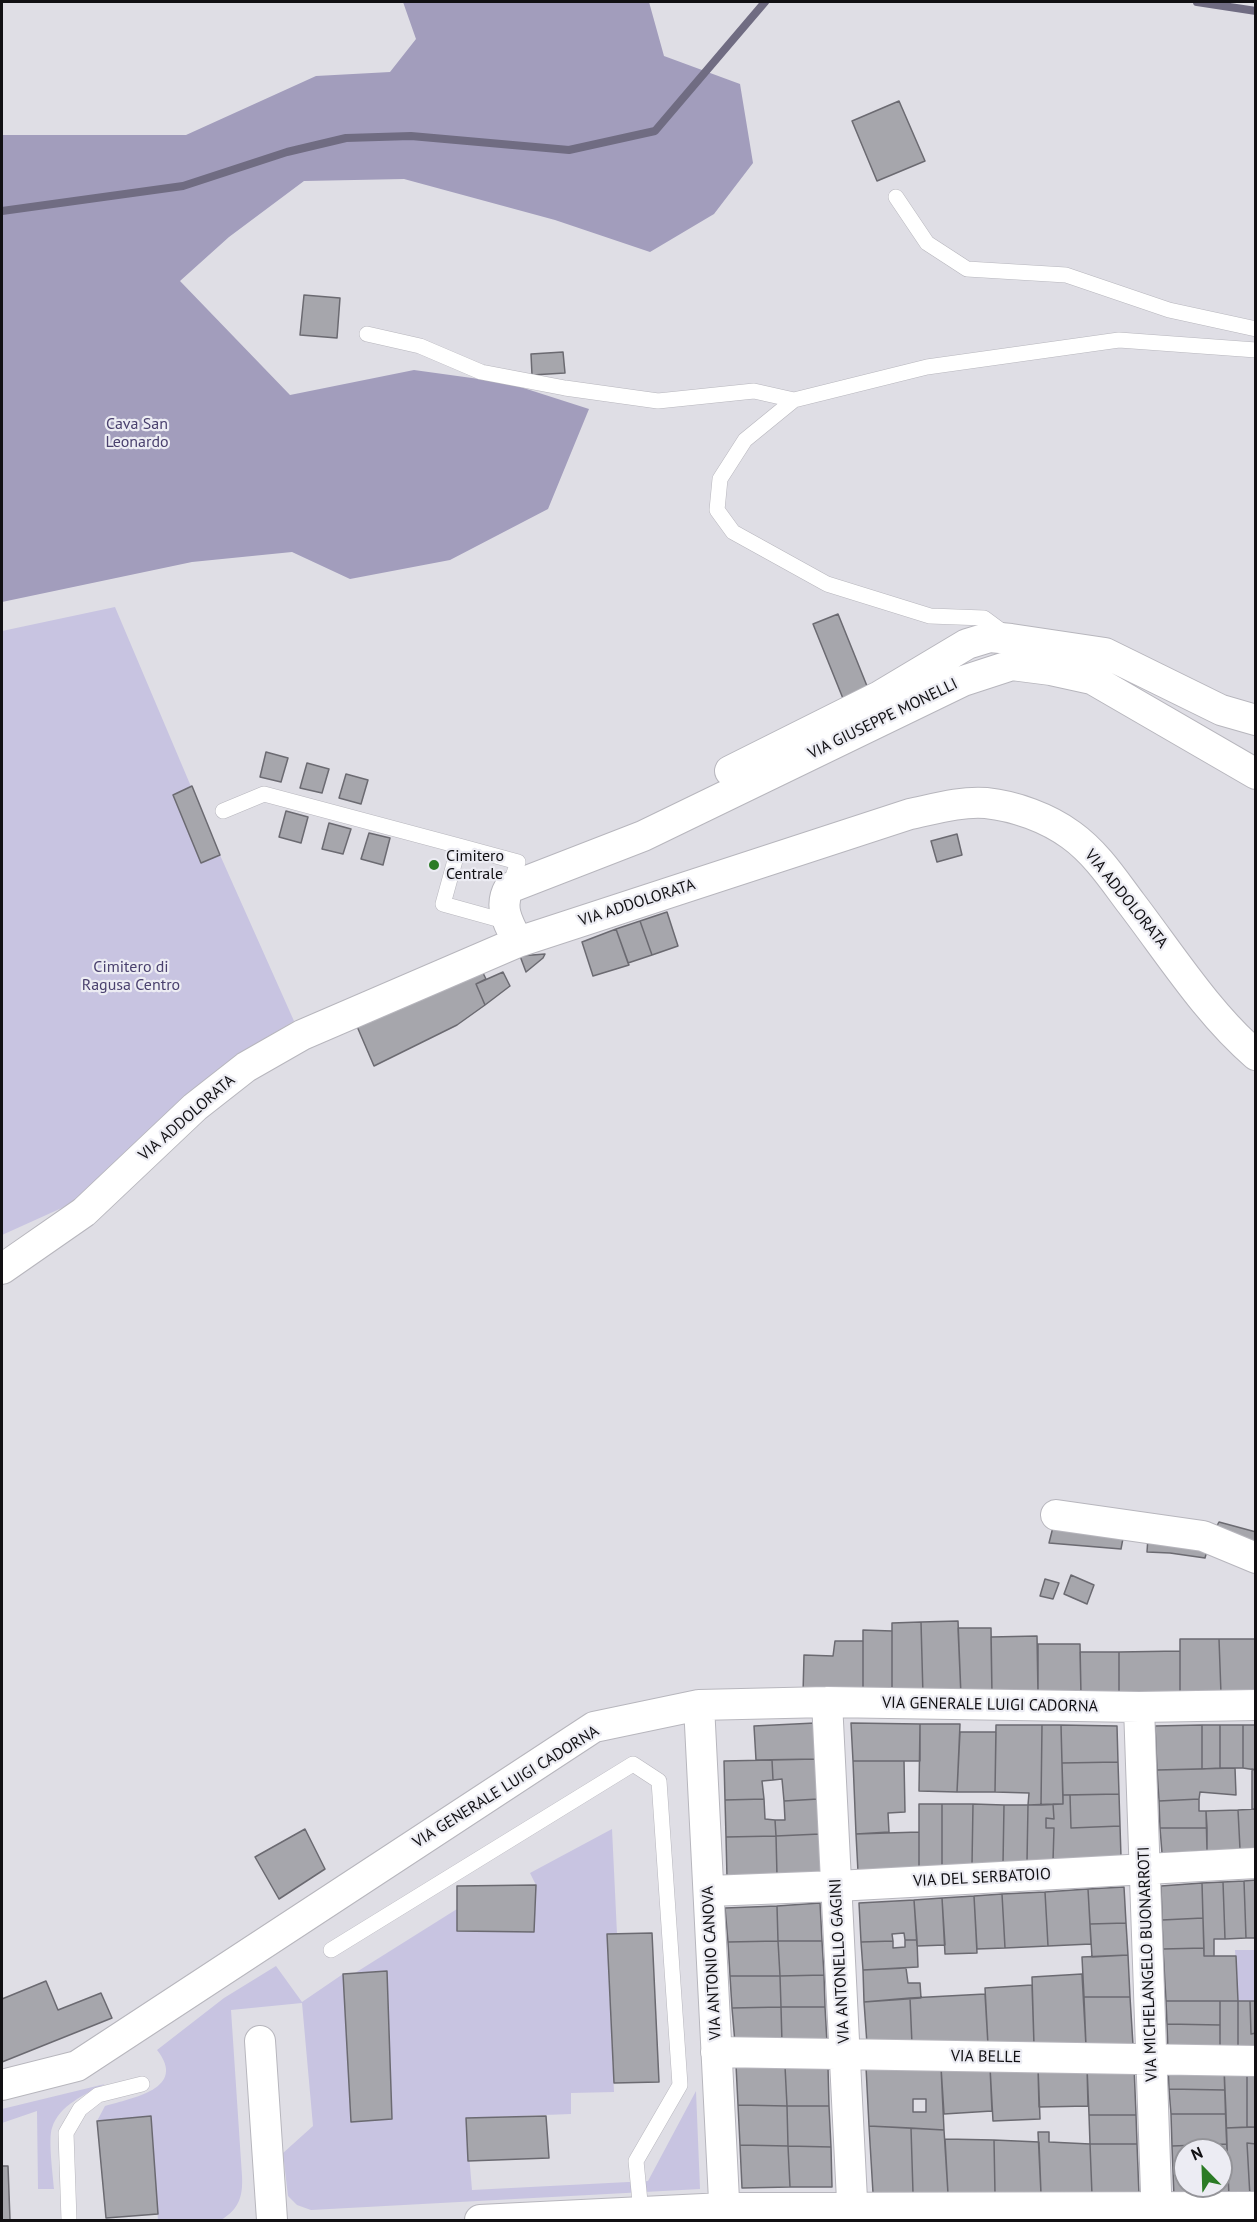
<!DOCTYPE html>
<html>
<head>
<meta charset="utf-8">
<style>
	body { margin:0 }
	#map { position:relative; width:1257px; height:2222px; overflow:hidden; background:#dfdee5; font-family:"PT Sans",sans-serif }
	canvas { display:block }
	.frame { position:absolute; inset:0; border:3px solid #111013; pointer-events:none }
	.north { position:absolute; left:1173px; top:2138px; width:60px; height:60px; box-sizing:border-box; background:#ececf3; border:2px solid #949499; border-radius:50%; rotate:337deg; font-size:16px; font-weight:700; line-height:24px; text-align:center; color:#111013 }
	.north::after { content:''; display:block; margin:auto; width:21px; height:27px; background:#2b7b25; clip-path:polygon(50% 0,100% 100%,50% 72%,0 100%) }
</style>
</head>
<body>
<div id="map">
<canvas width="1257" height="2222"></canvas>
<div class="frame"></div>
<div class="north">N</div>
</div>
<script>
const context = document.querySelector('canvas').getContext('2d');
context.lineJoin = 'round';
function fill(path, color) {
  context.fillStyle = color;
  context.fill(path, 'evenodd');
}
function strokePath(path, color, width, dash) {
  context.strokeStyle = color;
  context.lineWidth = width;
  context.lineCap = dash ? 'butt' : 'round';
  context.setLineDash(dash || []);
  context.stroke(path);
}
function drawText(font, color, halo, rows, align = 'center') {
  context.font = font + ' "PT Sans",sans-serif';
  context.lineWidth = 4.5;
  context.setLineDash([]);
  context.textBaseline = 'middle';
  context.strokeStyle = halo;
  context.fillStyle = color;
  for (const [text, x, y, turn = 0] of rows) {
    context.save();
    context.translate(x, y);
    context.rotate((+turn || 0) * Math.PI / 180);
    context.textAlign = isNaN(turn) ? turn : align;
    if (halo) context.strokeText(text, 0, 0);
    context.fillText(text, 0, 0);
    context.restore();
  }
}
fill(new Path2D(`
	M115,607L220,855L294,1021L239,1054L75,1202L2,1235V631Z
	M612,1829L617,1934L607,1935L614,2092L571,2093V2114L466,2118L472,2190L648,2181L696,2091L700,2189L311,2210L297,2205L288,2196L283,2153L313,2126L302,2003L231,2010L242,2176C243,2197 239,2209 221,2220H158L150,2117L97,2121L105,2106C132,2098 188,2089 157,2050L224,1998L276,1966L302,2002L343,1974L351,2122L392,2119L387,1971L355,1973L457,1909V1931L534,1932L536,1885L530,1873Z
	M1235,1950H1255V2001H1238Z
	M105,2084C86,2094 59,2105 52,2128C48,2139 53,2175 54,2189H38L37,2111L2,2123V2109Z`), '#c8c4e1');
fill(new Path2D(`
	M403,2H649L664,56L740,84L753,163L714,214L650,252L555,220L404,179L304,181L229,237L180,281L290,395L414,370L508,383L589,409L548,509L450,560L350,579L292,552L192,562L2,602V135H186L316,76L390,72L416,39Z`), '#a29dbc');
strokePath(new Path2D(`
	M1197,2L1256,11
	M2,211L183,186L287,152L346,138L411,136L569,150L655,131L765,2`), '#706c82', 8);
const building = new Path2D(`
	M899,101L925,161L877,181L852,121Z
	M304,295L340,298L337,338L300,335Z
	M563,352L565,373L532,375L531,354Z
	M838,614L869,691L844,701L813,624Z
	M266,752L288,758L281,782L260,777Z
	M307,763L329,769L322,793L300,788Z
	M346,774L368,780L361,804L339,798Z
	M192,786L220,855L201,863L173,795Z
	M286,811L308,817L301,843L279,837Z
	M329,823L351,829L343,854L322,849Z
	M369,833L390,838L383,865L361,859Z
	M957,834L962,855L937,862L931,841Z
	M667,912L678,946L652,955L640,921Z
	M640,921L652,955L628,963L616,929Z
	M616,929L629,965L593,976L582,942Z
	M545,954L543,958L526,972L520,956Z
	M481,969L486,979L476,984L485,1005L457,1025L374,1066L356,1024Z
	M503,972L510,986L485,1005L476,984Z
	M1219,1522L1256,1532V1550L1214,1531Z
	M1054,1523L1124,1533L1121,1549L1049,1543Z
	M1148,1537L1208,1547L1205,1558L1170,1553L1147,1552Z
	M1071,1575L1094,1585L1087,1604L1064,1594Z
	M1045,1579L1059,1583L1053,1599L1040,1596Z
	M958,1621L961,1696H923L921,1622Z
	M921,1622L923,1696H892V1623Z
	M958,1628H991L992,1695L961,1696Z
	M863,1630L892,1631V1696H863Z
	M1037,1636L1038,1695H992L991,1637Z
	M1180,1639H1219L1221,1694L1180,1695Z
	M1219,1639H1256V1693L1221,1694Z
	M835,1641H863V1696L803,1694L804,1655L833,1656Z
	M1038,1644H1080L1081,1695H1038Z
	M1180,1651V1695H1119V1652Z
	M1080,1652H1119V1695H1081Z
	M815,1723L816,1759L756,1760L754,1726Z
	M851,1723L920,1724V1761H853Z
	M920,1724H960L957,1792L919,1791Z
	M996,1725H1042L1041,1805H1028L1029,1793L995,1792Z
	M1042,1725H1061L1063,1804L1041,1805Z
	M1061,1725L1117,1726L1118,1762L1062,1763Z
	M1202,1725V1769L1157,1770L1155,1726Z
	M1202,1725H1220V1768L1202,1769Z
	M1220,1725H1243V1768H1220Z
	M1243,1725H1256V1770L1243,1768Z
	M960,1732H996L995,1792H957Z
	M816,1759L818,1799L784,1801L782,1779L773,1780L772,1760Z
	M772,1760L773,1780L762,1781L764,1799L725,1800L724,1761Z
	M853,1761H904L905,1812L888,1813L889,1832L856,1834Z
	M1118,1762L1119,1794L1063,1795L1062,1763Z
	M1235,1768L1236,1795L1200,1792L1199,1799L1159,1801L1157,1770Z
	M1252,1769L1256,1770V1809H1252Z
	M1119,1794L1120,1826L1071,1828L1070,1795Z
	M1063,1795H1070L1071,1828L1120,1826L1121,1857L1053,1861L1054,1828H1046V1818L1054,1819L1053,1804H1063Z
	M764,1799L765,1819L775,1820L776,1836L726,1837L725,1800Z
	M818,1799L820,1834L776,1836L775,1820H785L784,1801Z
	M1199,1799V1811H1206L1207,1828H1160L1159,1801Z
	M919,1804H942V1867L919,1868Z
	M942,1804H973L972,1865L942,1867Z
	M973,1804L1004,1805L1003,1864L972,1865Z
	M1053,1804L1054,1819L1046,1818V1828H1054L1053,1861L1027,1862L1028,1805Z
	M1004,1805H1028L1027,1862L1003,1864Z
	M1256,1809V1848L1240,1849L1238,1810Z
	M1238,1810L1240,1849L1207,1851L1206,1811Z
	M1160,1828H1207V1851L1162,1853Z
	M305,1829L325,1869L279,1899L255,1857Z
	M919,1832V1868L858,1872L856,1834Z
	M820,1834L821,1874L777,1876L776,1836Z
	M776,1836L777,1876L727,1878L726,1837Z
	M1256,1880V1938H1246L1244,1881Z
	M1244,1881L1246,1938L1225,1939L1223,1882Z
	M1223,1882L1225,1939H1214V1956H1204L1202,1883Z
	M1202,1883L1203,1918L1162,1920L1161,1886Z
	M536,1885L534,1932L457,1931V1886Z
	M1124,1887L1126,1923L1090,1924L1088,1889Z
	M1088,1889L1091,1944L1048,1946L1045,1892Z
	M1045,1892L1048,1946L1005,1948L1002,1894Z
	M1002,1894L1005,1948L977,1949L974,1896Z
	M974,1896L977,1953L945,1954L942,1898Z
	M942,1898L945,1945L917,1946L914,1900Z
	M914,1900L917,1940H905L904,1933L892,1934L893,1941L861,1942L859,1903Z
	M820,1903L822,1941H778L777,1906Z
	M777,1906L778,1941L728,1942L725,1908Z
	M1203,1918L1204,1948L1163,1949L1162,1920Z
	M1126,1923L1128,1955L1092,1957L1090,1924Z
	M652,1933L659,2082L614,2083L607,1934Z
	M905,1940H917L918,1967L863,1970L861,1942L893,1941V1948L905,1947Z
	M778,1941L780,1976H730L728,1942Z
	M778,1941H822L824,1975L780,1976Z
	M1204,1948V1956H1236L1238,2001H1166L1163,1949Z
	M1128,1955L1130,1997H1084L1082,1957Z
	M906,1968L908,1983H920L921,1998L864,2002L863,1970Z
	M387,1971L392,2119L351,2122L343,1974Z
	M1082,1974L1086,2046L1034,2045L1032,1977Z
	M824,1975L825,2007H781L780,1976Z
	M730,1976H780L781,2007L732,2008Z
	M46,1981L58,2010L101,1993L112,2018L2,2062V1999Z
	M1032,1985L1034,2045H988L985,1988Z
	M985,1994L988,2045L912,2044L910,1998Z
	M1084,1997H1130L1133,2045L1086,2046Z
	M910,1998L912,2044H867L864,2002Z
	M1166,2001H1220V2025L1167,2024Z
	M1220,2001H1238V2051H1220Z
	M1238,2001H1250L1251,2034L1256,2033V2051H1238Z
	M1250,2001H1256V2033L1251,2034Z
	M781,2007L782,2043H735L732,2008Z
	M781,2007H825L827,2043H782Z
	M1167,2024L1220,2025V2051H1168Z
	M736,2065L785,2066L787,2106L738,2105Z
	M785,2066L828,2067L829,2106H787Z
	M1134,2066L1136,2115H1089L1087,2067Z
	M1168,2066L1224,2067L1225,2090L1169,2089Z
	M866,2067H941L944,2130L869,2126ZM913,2099H926V2112H913Z
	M941,2067H990L992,2111L944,2114Z
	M990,2067H1038L1040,2119L993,2121Z
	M1038,2067H1087L1088,2106L1039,2107Z
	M1224,2067H1247V2127L1226,2128Z
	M1247,2067H1256V2127H1247Z
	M1169,2089L1225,2090L1226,2114H1171Z
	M738,2105L787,2106L788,2146L740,2145Z
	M787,2106H829L831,2147L788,2146Z
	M1171,2114H1226L1227,2144L1172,2146Z
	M1089,2115H1136L1137,2144H1090Z
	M151,2116L158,2214L106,2218L97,2121Z
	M546,2116L549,2158L468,2161L466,2118Z
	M869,2126L911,2128L913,2193H873Z
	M1256,2127V2144L1247,2143L1250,2197H1229L1226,2128Z
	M911,2128L944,2130L948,2194L913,2193Z
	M1038,2132H1049V2142L1090,2144L1092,2195L1041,2194Z
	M945,2139L994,2140L995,2194H948Z
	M994,2140L1039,2142L1041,2194H995Z
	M1247,2143L1256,2144V2197H1250Z
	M1090,2144H1137L1139,2195H1092Z
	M1227,2144L1229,2197H1174L1172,2146ZM1185,2150H1221V2186H1185Z
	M740,2145L788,2146L790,2187L742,2188Z
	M788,2146L831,2147L832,2187H790Z
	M2,2166H8L10,2220H2Z`);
fill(building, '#a6a6ac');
strokePath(building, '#6b6a71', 1.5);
const lane = new Path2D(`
	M896,197L927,243L967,269L1066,275L1169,310L1256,329
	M367,334L420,346L481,372L565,388L658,401L754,391L794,400
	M1007,635L984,618L930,616L827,584L733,532L717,510L720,479L745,440L794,400L927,367L1119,340L1256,350
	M223,811L264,794L459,846
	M508,922L443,904L459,846L518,862L509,888
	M331,1950L633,1764L659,1781L680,2085L636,2161L641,2212
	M69,2220L66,2133L80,2109L98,2095L142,2084`);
const street = new Path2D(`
	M730,771L880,696L967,644L990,637L1011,639L1105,653L1221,710L1256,720
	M518,942C509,925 498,907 509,888L643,836L963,681L1012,665L1051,670L1092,679L1256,774
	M2,1269L84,1212L195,1107L246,1067L302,1035L518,942L910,814C934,809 961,801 986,803C1015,806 1048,818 1071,835C1096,853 1113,879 1131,903C1170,954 1208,1014 1256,1055
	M1056,1515L1203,1536L1256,1558
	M827,1702L853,2220
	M699,1705L725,2220
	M1139,1707L1157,2220
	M709,1891L837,1886L1256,1863
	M260,2041L272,2220
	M716,2052L1256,2061
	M2,2085L77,2066L594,1727L699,1705L827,1702L1139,1707L1256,1705
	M480,2220L724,2208L1256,2207`);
strokePath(lane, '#b7b6bd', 16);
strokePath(street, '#b7b6bd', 32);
strokePath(lane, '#fff', 15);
strokePath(street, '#fff', 30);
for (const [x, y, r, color] of [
	[434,865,6,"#2b7b25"]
]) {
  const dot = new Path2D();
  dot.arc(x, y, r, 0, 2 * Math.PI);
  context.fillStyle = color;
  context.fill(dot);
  strokePath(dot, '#ececf3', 2);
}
drawText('16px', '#4a416e', '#ececf3', [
	["Cava San",137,424],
	["Leonardo",137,442],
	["Cimitero di",131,967],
	["Ragusa Centro",131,985]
]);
drawText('16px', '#111013', '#ececf3', [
	["VIA GIUSEPPE MONELLI",883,719,-26],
	["VIA ADDOLORATA",1126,899,51],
	["VIA ADDOLORATA",637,903,-18],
	["VIA ADDOLORATA",187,1118,-41],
	["VIA GENERALE LUIGI CADORNA",990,1705,1],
	["VIA GENERALE LUIGI CADORNA",506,1787,-32],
	["VIA DEL SERBATOIO",982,1878,-3],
	["VIA ANTONELLO GAGINI",840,1961,-93],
	["VIA ANTONIO CANOVA",712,1963,-93],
	["VIA MICHELANGELO BUONARROTI",1148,1964,-92],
	["VIA BELLE",986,2057,1]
]);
drawText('16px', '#111013', '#ececf3', [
	["Cimitero",446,856],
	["Centrale",446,874]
], 'left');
</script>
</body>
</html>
